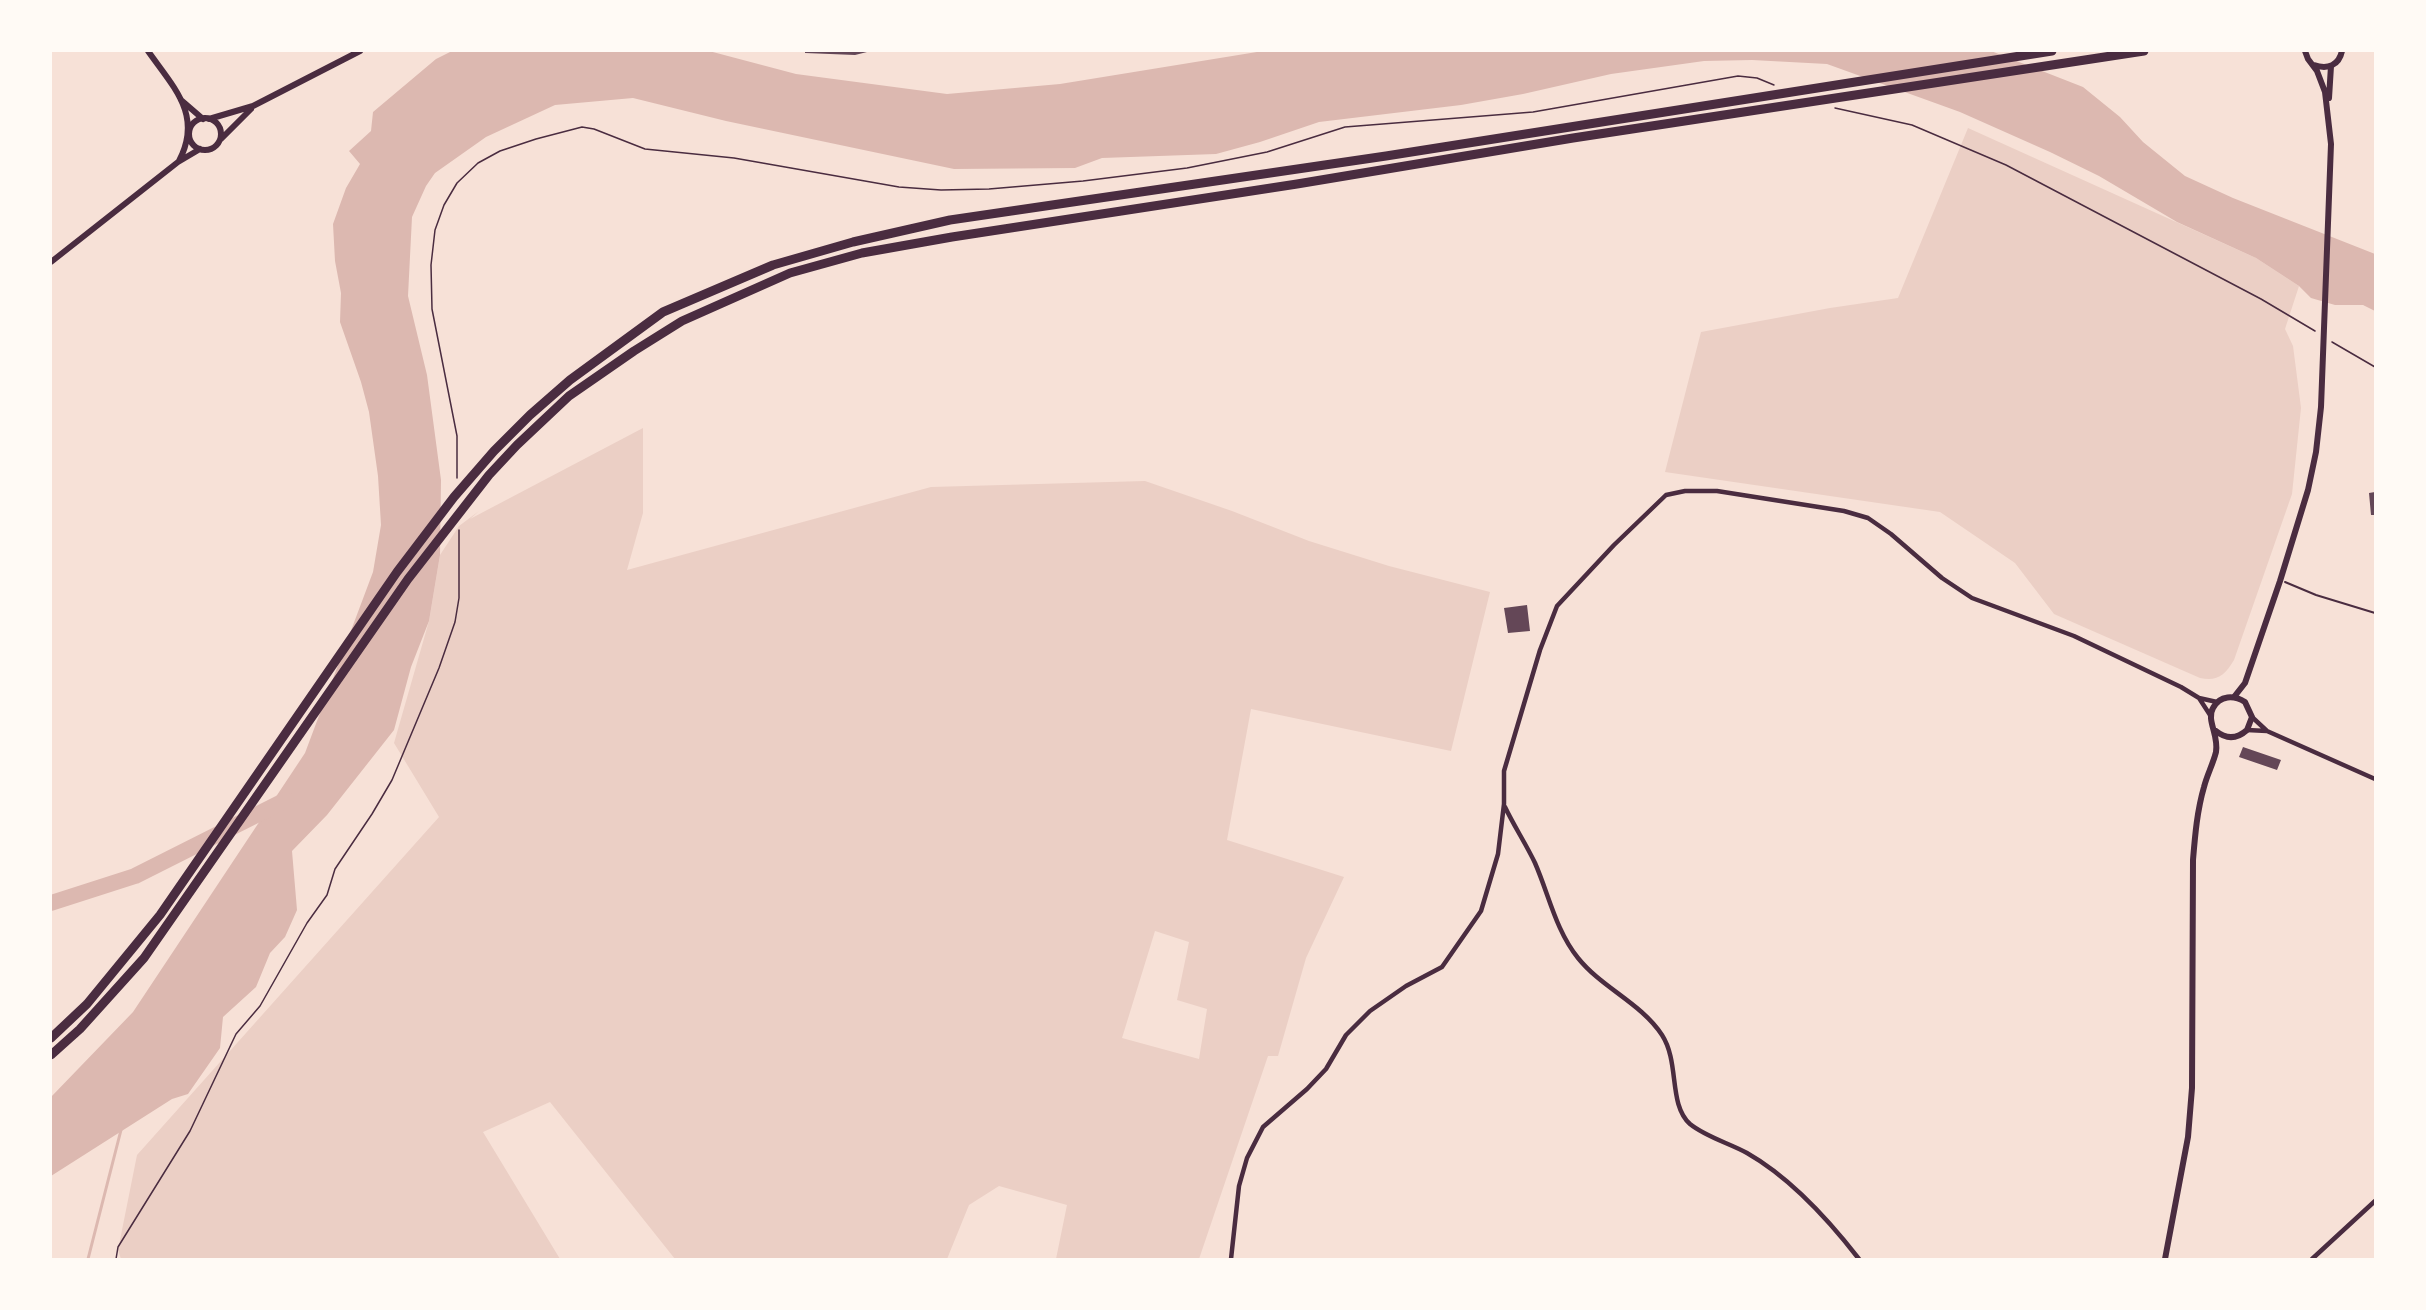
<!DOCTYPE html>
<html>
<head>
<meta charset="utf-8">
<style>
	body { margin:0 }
	#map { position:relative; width:2426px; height:1310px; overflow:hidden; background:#f7e1d7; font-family:Montserrat,sans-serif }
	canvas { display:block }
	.frame { position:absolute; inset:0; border:52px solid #fffaf5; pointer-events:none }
</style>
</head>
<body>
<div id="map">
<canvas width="2426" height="1310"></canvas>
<div class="frame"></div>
</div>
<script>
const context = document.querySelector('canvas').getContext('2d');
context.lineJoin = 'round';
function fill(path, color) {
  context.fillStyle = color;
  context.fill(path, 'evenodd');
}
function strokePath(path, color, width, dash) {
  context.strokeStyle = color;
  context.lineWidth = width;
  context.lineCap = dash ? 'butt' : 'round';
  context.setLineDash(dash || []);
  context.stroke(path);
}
fill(new Path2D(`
	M1968,128L2256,258L2299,286L2285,329L2293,346L2301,408L2292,494L2234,660C2225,675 2217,682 2200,678L2054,614L2015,563L1940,512L1665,472L1701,332L1830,308L1898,298Z
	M643,428V513L627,570L931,487L1145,481L1232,511L1309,541L1389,566L1490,592L1451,751L1251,709L1227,840L1344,877L1306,958L1278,1056H1268L1199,1259H1056L1067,1205L999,1186L969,1205L947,1259H675L550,1102L483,1132L560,1259H121L118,1250L137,1155L439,817L394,743L429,621L440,555L459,526L479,511L470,519ZM1155,931L1189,942L1177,1000L1207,1009L1199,1059L1122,1038Z`), '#ebcfc5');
fill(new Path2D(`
	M452,51H709L796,74L947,94L1060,84L1263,51H1991L2083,87L2120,117L2143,142L2185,176L2233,198L2375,254V311L2363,305H2335L2311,298L2299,286L2256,258L2177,222L2099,176L2050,152L1960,112L1827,64L1752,60L1704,61L1611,74L1523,94L1461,105L1319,122L1260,142L1216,154L1102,158L1075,168L954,169L726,121L633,98L555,105L486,137L435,173L426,186L412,217L408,296L427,375L441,480L440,555L429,621L411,667L394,730L327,815L292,851L297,910L285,937L270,953L256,987L223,1017L220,1048L188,1094L172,1099L51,1176V1097L133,1012L305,753L373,572L381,525L378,476L369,412L361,382L340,322L341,293L335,261L333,224L346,188L360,164L349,151L371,131L373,112L436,59Z`), '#dcb8b0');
strokePath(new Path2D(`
	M88,1259L121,1130`), '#dcb8b0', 3);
strokePath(new Path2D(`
	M51,903L135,876L286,800`), '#dcb8b0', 16);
fill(new Path2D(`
	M805,51H867V52L855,55L805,53Z
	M2375,492V515H2371L2369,493Z
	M1527,605L1530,631L1508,633L1504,608Z
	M2243,747L2281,760L2277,770L2239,757Z`), '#644757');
strokePath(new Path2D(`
	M1835,108L1912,125L2006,165L2261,299L2315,331
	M2332,342L2375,367
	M457,478V436L432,309L431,265L435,230L444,205L457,183L478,163L500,151L536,139L582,127L594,129L645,149L734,158L899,187L941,190L989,189L1083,181L1187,168L1267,152L1345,127L1533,112L1738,76L1757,78L1774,85
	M116,1259L118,1247L190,1131L236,1034L260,1006L307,923L327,895L335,869L372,814L392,780L439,668L455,622L459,598V530`), '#4a2c40', 1.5);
strokePath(new Path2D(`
	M2285,582L2316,595L2375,613`), '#4a2c40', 2);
strokePath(new Path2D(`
	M2210,715L2199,698L2217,702
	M2247,730L2267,731L2252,717
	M2267,731L2375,779
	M1505,807C1514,826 1526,844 1535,863C1549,895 1556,931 1578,958C1602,988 1641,1003 1662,1035C1680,1063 1668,1104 1690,1124C1706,1137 1729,1143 1747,1153C1791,1178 1828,1219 1859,1259
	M1231,1259L1239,1186L1247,1158L1263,1127L1307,1089L1326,1069L1346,1035L1370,1011L1406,986L1442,967L1481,911L1498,854L1504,804V771L1540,650L1557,606L1614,545L1666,495L1685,491H1717L1844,511L1868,518L1891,534L1942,578L1972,598L2074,636L2181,687L2199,698
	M2312,1259L2375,1201`), '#4a2c40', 4.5);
strokePath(new Path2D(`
	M148,51C174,88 203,115 179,161
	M2314,65C2328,70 2339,65 2342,51
	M2329,98L2331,66
	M181,100L203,119
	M189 134a16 16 0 1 1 32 0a16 16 0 1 1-32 0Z
	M209,119L253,106L360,51
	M221,139L251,109
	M51,262L178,162L200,149
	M2234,697L2245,683L2280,581L2308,490L2316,452L2321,407L2331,144L2325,92L2317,71L2308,59L2305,51
	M2165,1259L2188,1137L2192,1088L2193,860C2195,836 2197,811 2204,787C2207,775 2213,764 2216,752C2219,735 2206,720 2213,708C2220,695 2234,695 2245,702L2252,717L2247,730C2237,739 2227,740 2216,731`), '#4a2c40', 6);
strokePath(new Path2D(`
	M51,1038L87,1004L160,915L397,572L454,497L494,451L530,415L570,380L663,312L773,265L853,242L950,220L1386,156L2052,51
	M51,1055L80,1029L144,958L408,579L489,475L517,445L569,396L634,351L682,321L790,273L862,253L952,237L1297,184L1573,138L2144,51`), '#4a2c40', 9);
</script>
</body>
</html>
